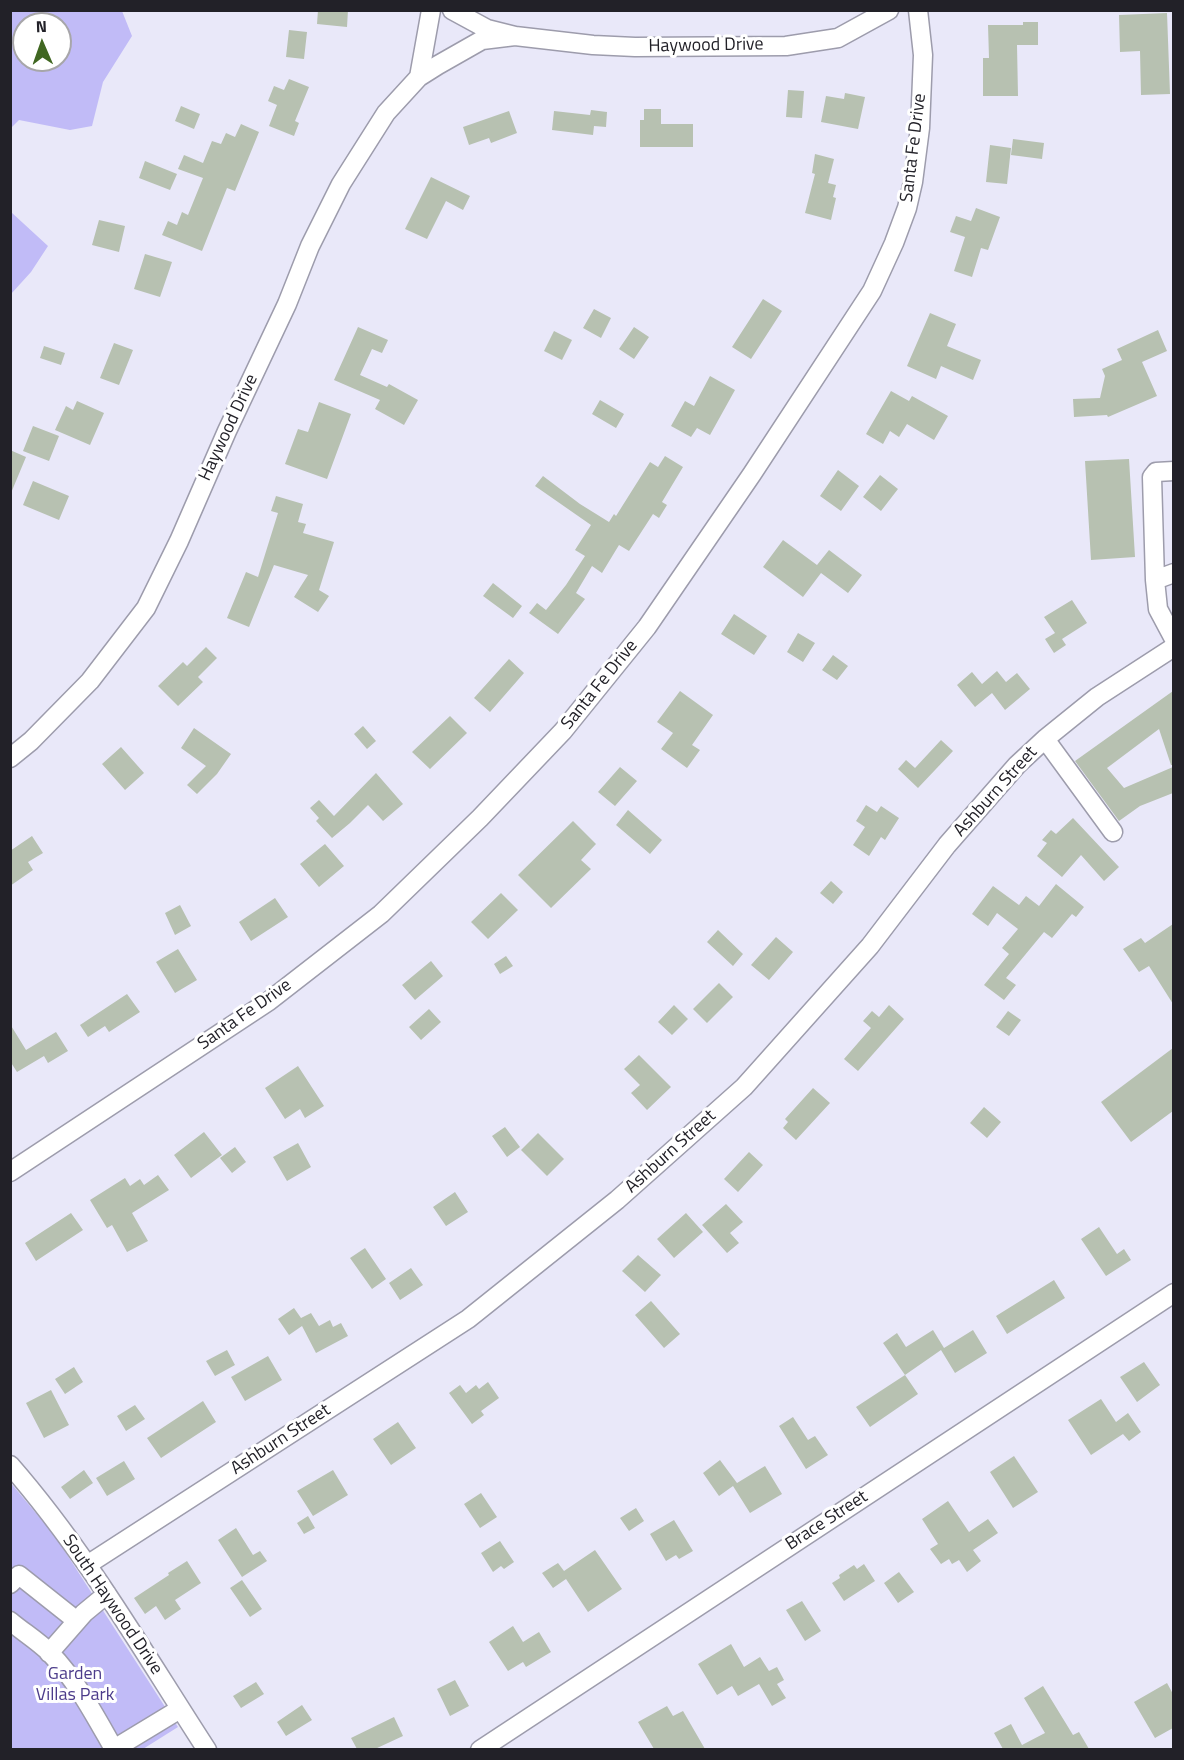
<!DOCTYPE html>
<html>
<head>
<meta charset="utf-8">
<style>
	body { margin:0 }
	#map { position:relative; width:1184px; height:1760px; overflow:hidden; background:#e9e8f9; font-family:"Titillium Web",sans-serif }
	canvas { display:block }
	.frame { position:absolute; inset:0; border:12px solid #222128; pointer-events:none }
	.north { position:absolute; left:12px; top:12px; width:60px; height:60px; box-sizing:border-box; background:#fff; border:2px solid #a7a6a9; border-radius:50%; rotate:358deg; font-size:16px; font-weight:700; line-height:24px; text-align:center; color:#222128 }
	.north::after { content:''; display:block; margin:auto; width:21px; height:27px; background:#406721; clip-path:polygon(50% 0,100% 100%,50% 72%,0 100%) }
</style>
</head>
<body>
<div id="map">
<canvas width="1184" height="1760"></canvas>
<div class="frame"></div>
<div class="north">N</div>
</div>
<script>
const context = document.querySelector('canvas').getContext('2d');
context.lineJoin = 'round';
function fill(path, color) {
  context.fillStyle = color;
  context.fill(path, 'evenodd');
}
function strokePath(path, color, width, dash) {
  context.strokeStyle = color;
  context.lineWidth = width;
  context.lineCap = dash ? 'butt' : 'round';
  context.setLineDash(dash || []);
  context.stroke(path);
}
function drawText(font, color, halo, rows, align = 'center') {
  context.font = font + ' "Titillium Web",sans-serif';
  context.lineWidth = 6;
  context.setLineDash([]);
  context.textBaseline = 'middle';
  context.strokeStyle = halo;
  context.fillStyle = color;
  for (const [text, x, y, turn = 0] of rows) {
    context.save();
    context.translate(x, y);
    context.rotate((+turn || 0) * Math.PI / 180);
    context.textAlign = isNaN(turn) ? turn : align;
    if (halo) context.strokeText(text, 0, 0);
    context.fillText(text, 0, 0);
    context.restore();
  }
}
fill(new Path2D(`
	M11,10L122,11L132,36L103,82L92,126L70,130L19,120L11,128ZM24,24H60V60H24Z
	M11,212L48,246L31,272L11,294Z
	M10,1482L55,1536L178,1727L143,1749H11Z`), '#c1bbf7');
fill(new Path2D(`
	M318,10H348L347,27L317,24Z
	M1167,13L1170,94L1141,95L1140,51L1120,52L1119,15Z
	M1023,22H1038V45H1017L1018,96H983V58H989L988,25H1023Z
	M289,30L307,32L304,59L286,57Z
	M289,79L309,87L295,121L299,123L294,136L269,126L277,105L268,101L274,86L284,90Z
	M788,90L804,91L802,118L786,117Z
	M845,93L865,97L858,129L821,122L826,96L844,99Z
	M181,106L200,114L194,129L175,121Z
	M644,109H661V124H693V147H640V120H644Z
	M591,110L607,112L606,127L594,126L593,135L552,130L554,111L590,115Z
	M509,111L517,133L491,143L489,138L469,145L463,127Z
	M241,124L259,132L235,191L227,188L202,251L162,235L168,221L177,225L182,212L188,215L203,178L178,169L184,155L203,163L212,141L221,144L226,133L235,137Z
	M1013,139L1044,143L1042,159L1011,155Z
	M990,145L1011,148L1007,184L986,182Z
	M815,154L834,159L828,183L836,185L833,197L836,198L831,220L805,213L815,174L812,173Z
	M145,161L177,174L170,190L139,178Z
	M431,177L470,196L463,210L446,201L427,239L405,229Z
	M976,208L1000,217L988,250L981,248L972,277L954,271L965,237L950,232L956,216L971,221Z
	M99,220L125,226L119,252L92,245Z
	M145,254L172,262L160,297L134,289Z
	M763,299L782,311L751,359L732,347Z
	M594,309L611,318L601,338L583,328Z
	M930,313L956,324L947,346L981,360L973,380L941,366L936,379L907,366Z
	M358,327L388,340L382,353L372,349L360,375L387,387L389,384L418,400L404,425L375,409L380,400L334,380Z
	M634,327L649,337L634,359L619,349Z
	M1158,330L1167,351L1142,362L1157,396L1108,417L1107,415L1074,417L1073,399L1100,398L1105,376L1102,369L1122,360L1117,349Z
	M554,331L572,340L562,360L544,351Z
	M114,343L133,350L119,385L100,378Z
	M44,346L65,353L61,365L40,358Z
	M710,376L735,390L710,435L697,428L691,437L671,426L685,401L694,406Z
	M891,391L909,401L912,396L948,416L934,440L907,424L899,437L890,431L883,444L866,434Z
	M600,400L624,414L616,428L592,414Z
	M77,401L104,413L90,445L55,430L66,406L73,410Z
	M319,402L351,414L327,479L285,464L298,429L308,432Z
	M33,426L59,436L49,461L23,451Z
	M10,450L26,457L11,493H10Z
	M665,456L683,467L662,502L667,505L659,518L653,514L629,551L619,545L602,573L592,566L576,593L585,599L558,634L529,613L537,603L546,610L566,585L585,556L575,550L591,525L535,486L543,476L580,504L609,522L614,514L616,516L650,462L658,467Z
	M1129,459L1135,557L1091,560L1085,461Z
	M838,470L859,486L841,511L820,496Z
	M880,475L898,489L881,511L863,497Z
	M33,481L69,496L59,520L23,505Z
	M276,496L303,504L298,522L306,524L303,533L334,542L319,590L329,596L318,612L294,597L308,575L274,565L249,627L227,618L246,572L258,577L278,513L271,511Z
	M783,540L817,565L829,550L862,575L848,593L821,573L803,597L763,567Z
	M493,583L522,606L513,618L483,596Z
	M1072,600L1087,623L1062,639L1066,645L1054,653L1045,639L1055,633L1044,617Z
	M734,614L767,636L754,655L721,634Z
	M798,633L815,643L803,662L787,652Z
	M206,647L217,658L198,677L203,682L178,706L158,686L183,662L187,666Z
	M833,655L848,666L837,680L822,670Z
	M509,659L524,673L490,712L474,698Z
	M997,671L1006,682L1017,673L1030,689L1005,710L992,693L975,707L957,685L972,672L982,684Z
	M680,691L713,715L692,745L700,750L687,768L661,749L673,733L657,722Z
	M1173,691V765H1171L1159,729L1107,768L1124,788L1173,767V793L1140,806L1119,821L1075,761Z
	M450,716L467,733L430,769L412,752Z
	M363,726L376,741L367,749L354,734Z
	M194,728L231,754L217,774L197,794L187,785L206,766L181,748Z
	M941,740L953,751L918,788L898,769L906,760L915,768Z
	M121,747L144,773L125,790L102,764Z
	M620,767L637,781L615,806L598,792Z
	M376,773L403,804L383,821L368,805L350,823L332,838L316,821L319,818L310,808L319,800L334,816Z
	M866,805L877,812L881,806L899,818L885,840L881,837L869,856L853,845L865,827L856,821Z
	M628,810L662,840L650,854L616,825Z
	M1073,818L1119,867L1104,881L1081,855L1062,877L1037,856L1047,843L1042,840L1051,830L1056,834Z
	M573,821L596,844L581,860L591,869L551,908L518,875Z
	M32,836L43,853L28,862L33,870L10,886V851Z
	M325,844L344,866L319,887L300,864Z
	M831,881L843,892L833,904L820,893Z
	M1056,884L1084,907L1076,917L1072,914L1052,938L1044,932L1006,978L1016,985L1004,1000L984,985L1009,954L1002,948L1018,929L997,913L988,926L972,914L993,886L1019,905L1026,896L1039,906Z
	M501,893L518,910L488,939L471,922Z
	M275,898L288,917L251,941L239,922Z
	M180,905L191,926L175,935L165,913Z
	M1173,924V1004L1149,966L1139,972L1123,949L1141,938L1145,943Z
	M718,930L743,954L733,966L707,942Z
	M776,937L793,952L769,980L751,965Z
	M178,949L197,980L175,993L156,962Z
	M506,956L513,966L500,974L494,964Z
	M431,961L443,976L415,1000L402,985Z
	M719,983L733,997L707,1023L693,1009Z
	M127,994L140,1012L109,1032L105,1026L88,1037L80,1025Z
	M674,1005L688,1019L672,1035L658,1022Z
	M889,1005L904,1019L858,1071L844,1059L871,1028L863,1021L872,1011L879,1017Z
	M429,1009L441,1022L421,1040L409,1027Z
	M1008,1011L1021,1020L1009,1036L996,1027Z
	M10,1024L26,1050L56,1032L68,1051L48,1063L44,1056L17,1072L10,1061Z
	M1173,1048V1111L1131,1142L1101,1102Z
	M639,1055L671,1087L647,1110L631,1093L640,1085L624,1069Z
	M298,1066L324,1106L305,1118L300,1109L285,1119L265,1088Z
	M813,1088L830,1103L796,1140L783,1128L788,1122L785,1119Z
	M984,1107L1001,1122L987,1138L970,1123Z
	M505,1127L520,1147L507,1157L492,1136Z
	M204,1132L222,1155L191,1178L174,1155Z
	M538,1133L564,1159L547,1176L521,1150Z
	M298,1143L311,1167L287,1181L273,1157Z
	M235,1147L246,1162L232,1173L220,1158Z
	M749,1152L763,1165L738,1192L724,1179Z
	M158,1175L169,1190L132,1213L148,1241L127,1252L112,1225L107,1228L90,1200L125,1178L130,1186L140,1179L144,1185Z
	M455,1192L468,1212L446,1226L433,1207Z
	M726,1204L743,1222L730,1233L739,1243L727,1253L702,1225Z
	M71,1213L83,1230L36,1261L25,1243Z
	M686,1213L703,1232L674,1258L657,1239Z
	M1099,1227L1117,1254L1124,1249L1131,1260L1106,1276L1081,1239Z
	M365,1248L386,1279L372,1289L350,1258Z
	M638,1255L661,1275L645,1292L622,1271Z
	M411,1268L423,1285L400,1300L389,1283Z
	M1054,1280L1065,1298L1007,1334L996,1316Z
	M651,1301L680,1334L664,1348L635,1315Z
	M294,1308L301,1318L311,1313L319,1326L330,1320L333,1327L341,1323L348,1336L316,1353L302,1326L289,1335L278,1319Z
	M933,1330L944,1348L973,1330L987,1353L955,1373L941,1350L905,1375L883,1343L897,1333L906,1347Z
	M227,1350L235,1365L215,1376L206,1361Z
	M268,1356L282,1380L245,1401L231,1377Z
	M1144,1362L1160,1385L1137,1402L1120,1377Z
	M74,1367L83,1382L65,1394L55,1379Z
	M905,1375L918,1394L870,1427L856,1407Z
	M488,1382L499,1398L481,1411L484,1415L472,1424L449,1393L460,1385L466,1393L476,1385L479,1389Z
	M51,1390L69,1425L44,1438L26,1403Z
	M1101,1399L1116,1422L1128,1413L1141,1432L1129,1441L1123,1434L1091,1455L1068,1420Z
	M203,1401L216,1422L161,1458L147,1438Z
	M135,1405L145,1419L126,1431L117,1416Z
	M793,1417L808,1440L815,1436L828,1455L806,1469L779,1426Z
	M398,1422L416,1448L391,1465L373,1439Z
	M1014,1456L1038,1492L1013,1508L990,1472Z
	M720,1460L737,1483L765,1466L782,1494L750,1513L733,1486L719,1496L703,1473Z
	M124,1461L135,1479L107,1496L96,1478Z
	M84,1470L93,1483L70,1499L61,1487Z
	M333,1470L348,1495L313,1516L297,1491Z
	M481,1493L497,1517L480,1528L464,1504Z
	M948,1501L969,1532L988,1519L998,1533L973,1550L981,1561L967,1572L959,1560L952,1564L949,1559L941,1564L930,1549L938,1544L922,1519Z
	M636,1508L644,1521L629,1531L620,1518Z
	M308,1516L315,1528L304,1534L297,1523Z
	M674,1520L693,1551L679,1559L676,1555L666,1561L650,1534Z
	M236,1528L253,1555L260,1551L267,1561L242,1577L218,1540Z
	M500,1541L514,1562L504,1569L501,1566L493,1572L481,1553Z
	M595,1550L622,1589L588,1612L566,1579L553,1588L542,1573L558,1563L564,1571Z
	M187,1561L201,1583L175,1600L181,1609L165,1620L156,1606L145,1614L134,1598L169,1575L168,1573Z
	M864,1564L875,1581L844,1601L832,1583L840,1578L839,1575L854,1565L857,1569Z
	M899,1572L914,1592L898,1603L884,1583Z
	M242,1580L262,1609L250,1617L230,1588Z
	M802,1601L821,1631L805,1641L786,1610Z
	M513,1626L523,1642L539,1632L551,1652L526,1667L523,1662L508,1671L489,1642Z
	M731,1644L744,1667L760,1657L769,1671L777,1667L784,1680L777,1684L786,1698L772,1706L759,1684L738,1696L732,1686L717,1695L698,1664Z
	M455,1680L469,1706L450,1716L437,1689Z
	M256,1682L264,1694L241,1708L233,1696Z
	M1167,1683L1173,1694V1728L1155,1738L1134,1702Z
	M1043,1686L1073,1735L1079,1732L1089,1749H1003L994,1733L1011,1724L1022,1745L1045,1733L1024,1698Z
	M302,1705L312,1720L286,1736L277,1722Z
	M667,1706L673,1716L683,1711L705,1749H654L638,1722Z
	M394,1717L403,1736L375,1749H357L351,1738Z`), '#b7c1b1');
const minor = new Path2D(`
	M452,10L487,29L515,36L593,45L635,47L786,46L838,38L889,10
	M419,77L431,10
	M1174,471L1156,472L1152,477L1155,580L1158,609L1174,639
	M1155,580L1174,573
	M1045,739L1113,832
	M10,758L31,741L90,681L146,608L179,541L227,431L287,304L310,246L341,184L386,113L419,77L438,65L482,40L515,36
	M10,1172L269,1001L381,914L480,818L563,731L647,627L752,474L872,291L894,243L907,208L913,182L920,128L923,55L918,10
	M10,1465C86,1552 144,1653 207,1750
	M87,1565L468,1319L617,1200L744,1087L870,946L947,845L1017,765L1045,739L1097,697L1174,647
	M10,1584L19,1575L77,1621
	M10,1621C23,1632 38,1641 50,1653C77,1681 95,1716 114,1749L180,1709
	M49,1653L84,1613L107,1594
	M480,1750L1174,1293`);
strokePath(minor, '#9d9cac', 21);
strokePath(minor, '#fff', 18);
drawText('18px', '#222128', '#fff', [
	["Haywood Drive",706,46,-1],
	["Santa Fe Drive",914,148,-83],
	["Haywood Drive",229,428,-65],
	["Santa Fe Drive",600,685,-51],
	["Ashburn Street",996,792,-48],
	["Santa Fe Drive",245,1015,-35],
	["Ashburn Street",671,1152,-42],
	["Ashburn Street",281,1440,-33],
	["Brace Street",827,1521,-33],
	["South Haywood Drive",112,1605,56]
]);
drawText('18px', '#4c3c8a', '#fff', [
	["Garden",75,1675],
	["Villas Park",75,1696]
]);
</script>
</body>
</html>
